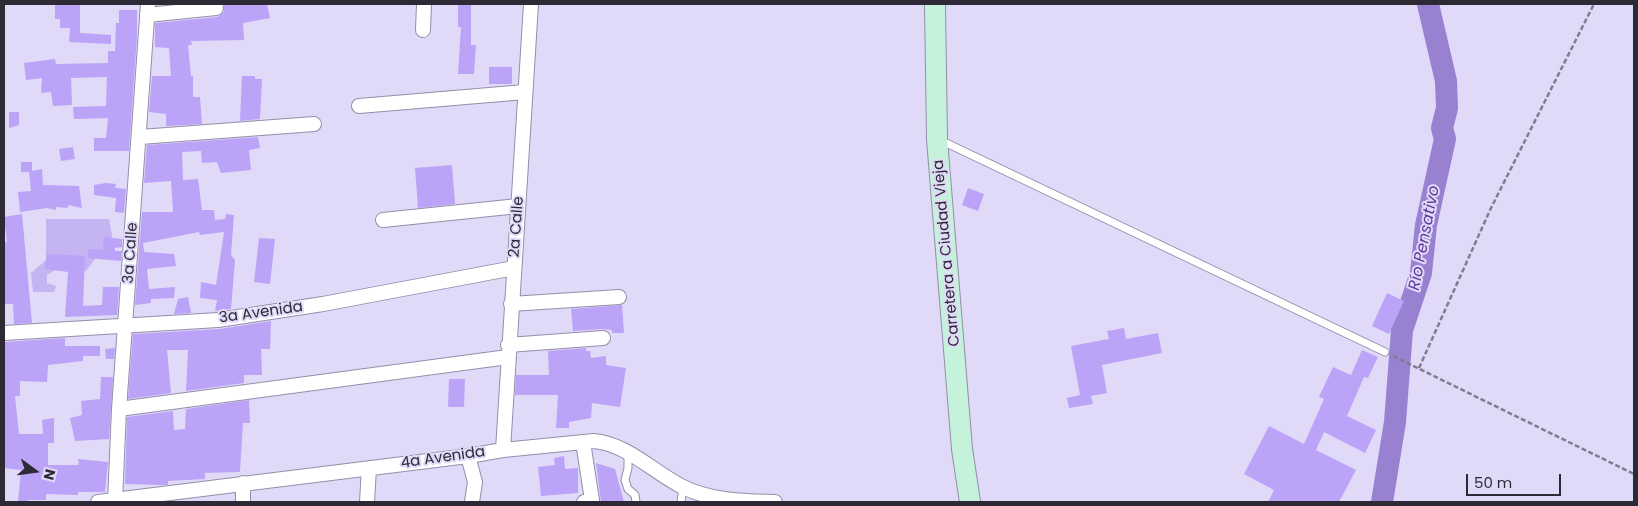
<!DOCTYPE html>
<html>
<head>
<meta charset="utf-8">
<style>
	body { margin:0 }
	#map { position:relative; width:1638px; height:506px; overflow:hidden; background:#e0d9f8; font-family:Poppins,sans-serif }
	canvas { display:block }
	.frame { position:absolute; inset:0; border:5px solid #2d2a36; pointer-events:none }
	.north { position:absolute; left:10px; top:446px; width:50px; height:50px; -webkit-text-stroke:4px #e0d9f8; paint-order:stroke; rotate:104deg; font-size:14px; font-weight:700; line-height:20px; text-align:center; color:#2d2a36 }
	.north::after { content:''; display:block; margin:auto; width:18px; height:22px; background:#2d2a36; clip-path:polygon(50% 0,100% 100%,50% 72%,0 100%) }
	.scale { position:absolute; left:1466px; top:474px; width:95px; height:22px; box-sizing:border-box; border:2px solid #2d2a36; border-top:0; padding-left:6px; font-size:15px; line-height:18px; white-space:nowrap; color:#2d2a36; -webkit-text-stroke:4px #e0d9f8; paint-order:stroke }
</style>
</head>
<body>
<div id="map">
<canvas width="1638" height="506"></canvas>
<div class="frame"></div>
<div class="north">N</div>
<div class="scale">50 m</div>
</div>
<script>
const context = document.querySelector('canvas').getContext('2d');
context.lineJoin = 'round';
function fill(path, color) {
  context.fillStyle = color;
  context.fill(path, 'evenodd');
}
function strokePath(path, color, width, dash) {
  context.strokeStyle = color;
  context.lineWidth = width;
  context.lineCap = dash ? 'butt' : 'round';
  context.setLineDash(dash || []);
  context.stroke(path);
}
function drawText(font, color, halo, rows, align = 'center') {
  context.font = font + ' Poppins,sans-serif';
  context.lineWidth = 4;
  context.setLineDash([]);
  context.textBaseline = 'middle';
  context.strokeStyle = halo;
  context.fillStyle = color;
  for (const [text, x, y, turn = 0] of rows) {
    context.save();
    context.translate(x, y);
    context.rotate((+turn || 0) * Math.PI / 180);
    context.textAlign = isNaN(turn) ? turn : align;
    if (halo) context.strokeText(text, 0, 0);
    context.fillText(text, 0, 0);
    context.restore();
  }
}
fill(new Path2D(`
	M46,219H109L115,252L102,250L86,271L62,266L47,275V283L56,286L54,292H33L31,273L46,260Z`), '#c4b4f2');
strokePath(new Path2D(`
	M1382,502L1395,422L1402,330L1421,273L1426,225L1445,139L1442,128L1447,108L1446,81L1428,4`), '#9981d2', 22);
fill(new Path2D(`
	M55,4H80V33L111,35V44L69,42L70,28H60V19H55Z
	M224,4H267L270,18L243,23L244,40L191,41L192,45H188L191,76H193V97H200L202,124L166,126V114L149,112L152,76H171L169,48L155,47V23L217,17L224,12Z
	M458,4H471V45H476L474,74H458L461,27H458Z
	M119,10H137V36L129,151H94V138H106L108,118L74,119L73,107L106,106L107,77L71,78L72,105L53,106L51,92L41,93L42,78L26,80L24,63L55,59L56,64L108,63V51H115L116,23H119Z
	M489,67H512V84H489Z
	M242,76H255V79H262L260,119L240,121Z
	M9,112H19V125L9,128Z
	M258,137L260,148L249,150L251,170L221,173L217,162L202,163L201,151L182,152L183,180L198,179L202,210H214L215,220L225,219L226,214L234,215L231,255L235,260L231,309L215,311L217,300L200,298L201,282L216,285L224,232L200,235L199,232L143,243L144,252L174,254L176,266L147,269L149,289L175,287L174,298L151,299V303L135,305L142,212H173L171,181L144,183L147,145Z
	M73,147L75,159L61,161L59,149Z
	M21,162H32V171L42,169L43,185L79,186L82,208L68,205V208L56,207V210L47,208L20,212L18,192L31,191L29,172H21Z
	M452,165L455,204L418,208L415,168Z
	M106,183L116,184L115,188L126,189L124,213L115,212L116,198L94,195V185Z
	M968,188L984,194L978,211L962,205Z
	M22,214L32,323L14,324L13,304H4V242H7L4,217Z
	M104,237L122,239V247L115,248V251H122L121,261L88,258V249L103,250Z
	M259,238L275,239L270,284L254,282Z
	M47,254L85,256L83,306L102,305L103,287H119L117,315L65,317L68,272L45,269Z
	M1387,293L1404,301L1389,334L1372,326Z
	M188,297L191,313L174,314L178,299Z
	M622,305L624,333H612V330L602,329L573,331L571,309Z
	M271,321L270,349H261L262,375H244V383L186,391L188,350H167L171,393L128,399L133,334L219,329Z
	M1124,328L1126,339L1158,333L1162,353L1102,365L1107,393L1091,396L1093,404L1069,408L1067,398L1080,395L1071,346L1109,339L1107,331Z
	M65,338V346H100V356H83V361L48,365L47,382L20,381V396H15L19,434H43L42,420L54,418V443H48V465H79L78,459L108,462L105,492H78V495L46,494V500H28V502H18L21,470L4,468V342Z
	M115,348L114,359H106L105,349Z
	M586,348V351H590L591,358L606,356V365L626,368L620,407L592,403L591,418L569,422V428H556L558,395H515L516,375H549L548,351Z
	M1362,350L1378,357L1368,378L1364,377L1347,416L1376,430L1365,453L1324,432L1316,450L1356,470L1339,502H1268L1274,490L1244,474L1269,426L1304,444L1324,399L1319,397L1333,367L1351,375Z
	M101,377H113L109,439L75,441L70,418L82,415L81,401L100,399Z
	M449,379H465L464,407H448Z
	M249,400L250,423H243L240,472L205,473V479L168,481V485H161L125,484L127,417L173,411L174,430L185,429L186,409Z
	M564,456L565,469L578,468V493L541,496L538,467L555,465L554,458Z
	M596,463L615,469L624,502H601Z`), '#bba3f8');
const service = new Path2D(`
	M940,140L1385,352
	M628,453V468L625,480L628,489L635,495L636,502
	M681,502L683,487`);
const minor = new Path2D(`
	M147,15L216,8
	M423,30L424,4
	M359,106L525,92
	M140,137L314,124
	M383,220L518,206
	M511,304L619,297
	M4,333L218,320L323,304L514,268
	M508,345L603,338
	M119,409L508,357
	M583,442L592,500L584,502
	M503,450L531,4
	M468,456L475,482L472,502
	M98,502L468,456L503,450L594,441C627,444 652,471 681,486C710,501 744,501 775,502
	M115,502L119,409L148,4
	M243,502V483
	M367,502L369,468`);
const secondary = new Path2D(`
	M935,4L937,139L962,449L970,502`);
strokePath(service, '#948eaa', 9);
strokePath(minor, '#948eaa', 16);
strokePath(secondary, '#948eaa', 22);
strokePath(new Path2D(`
	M1393,356L1634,474
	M1419,368L1491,208L1594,4`), '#817c91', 2.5, [5, 2.5]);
strokePath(service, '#fff', 7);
strokePath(minor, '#fff', 14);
strokePath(secondary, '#c5f2da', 20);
drawText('15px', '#2d2a36', '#e0d9f8', [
	["2a Calle",517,227,-86],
	["3a Calle",131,253,-86],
	["Carretera a Ciudad Vieja",947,253,-95],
	["3a Avenida",261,313,-8],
	["4a Avenida",443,458,-8]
]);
drawText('italic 16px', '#5c399a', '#e0d9f8', [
	["Río Pensativo",1425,238,-79]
]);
</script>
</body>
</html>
